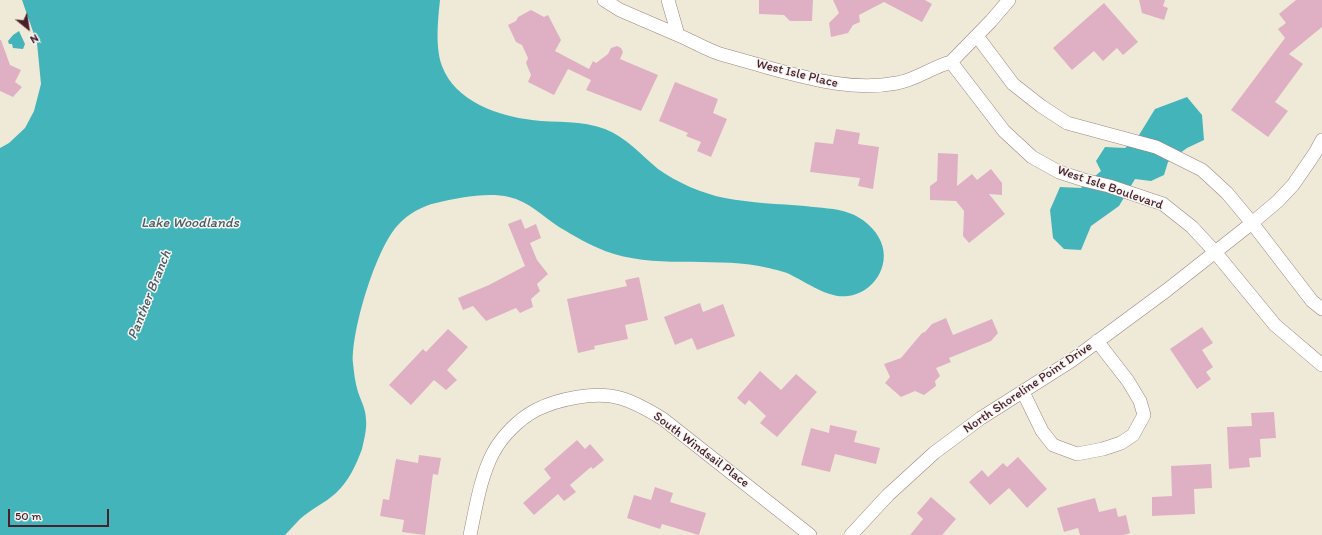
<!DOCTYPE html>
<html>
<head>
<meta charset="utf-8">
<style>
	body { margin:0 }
	#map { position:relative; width:1322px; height:535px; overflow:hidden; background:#efead7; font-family:Itim,sans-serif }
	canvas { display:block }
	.north { position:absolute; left:8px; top:8px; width:40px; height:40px; -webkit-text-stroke:3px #f6f6f2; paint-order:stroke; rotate:150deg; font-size:11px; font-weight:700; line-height:16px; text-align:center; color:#4a1f2b }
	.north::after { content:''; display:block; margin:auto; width:14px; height:18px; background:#4a1f2b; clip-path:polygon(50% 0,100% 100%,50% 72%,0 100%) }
	.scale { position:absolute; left:8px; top:509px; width:101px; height:18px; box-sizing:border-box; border:2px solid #4a1f2b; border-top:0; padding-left:5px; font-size:12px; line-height:14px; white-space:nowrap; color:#4a1f2b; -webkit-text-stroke:3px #f6f6f2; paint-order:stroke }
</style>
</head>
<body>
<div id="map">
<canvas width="1322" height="535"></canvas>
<div class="north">N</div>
<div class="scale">50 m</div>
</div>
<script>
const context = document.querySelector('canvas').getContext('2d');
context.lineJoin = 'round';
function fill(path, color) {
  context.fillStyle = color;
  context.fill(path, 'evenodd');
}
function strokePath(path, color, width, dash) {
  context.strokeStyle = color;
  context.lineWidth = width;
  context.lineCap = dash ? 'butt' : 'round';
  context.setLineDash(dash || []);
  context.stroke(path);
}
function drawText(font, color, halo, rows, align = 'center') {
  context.font = font + ' Itim,sans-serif';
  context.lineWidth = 3;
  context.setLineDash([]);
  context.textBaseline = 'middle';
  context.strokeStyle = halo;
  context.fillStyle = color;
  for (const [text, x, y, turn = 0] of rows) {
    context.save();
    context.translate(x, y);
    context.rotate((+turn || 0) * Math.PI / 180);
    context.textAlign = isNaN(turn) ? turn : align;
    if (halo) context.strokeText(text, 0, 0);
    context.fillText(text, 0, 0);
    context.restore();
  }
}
fill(new Path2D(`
	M22,0H440C438,19 435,47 442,66C455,101 498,116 532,120C556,123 582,120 605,129C626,137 641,155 658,169C676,182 703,194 725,198C751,203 779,204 805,206C820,208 836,208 849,213C862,217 876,229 881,242C891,266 873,293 848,296C828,299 805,281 787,273C779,270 768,268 759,266C709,257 653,269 605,251C590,245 574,236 559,227C544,217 528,201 509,197C486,192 459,198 436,203C422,206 408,214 398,225C376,248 351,331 353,363C354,373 355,382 358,392C361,401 366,409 366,420C367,429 364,440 362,449C356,465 349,481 336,493C325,503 311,509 300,519C295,524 290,530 285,535H0V148L9,143L25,128L34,111L41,84L37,43Z
	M19,31L25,44L23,49L13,48L12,44H9L8,41L13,35Z
	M1187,97L1202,115L1204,140L1187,148L1168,162L1164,175L1151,181L1135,179L1119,206L1091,226L1081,250L1064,249L1053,238L1050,210L1060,187L1081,188L1101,171L1096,161L1105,147L1125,148L1139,135L1155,109Z`), '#44b4bb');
fill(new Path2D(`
	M759,0H813L812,21H790L784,15L759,14Z
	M833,0H925L932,4L922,22L884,2L859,15L860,22L853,25L848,33L831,37L829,23L839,13Z
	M1139,0H1165L1163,6L1168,8L1164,20L1142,13Z
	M1296,0H1322V27L1289,54L1303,64L1275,102L1288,111L1268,137L1231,110L1285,38L1278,29L1286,23L1279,14Z
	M1104,3L1138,42L1123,55L1117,48L1103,61L1094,51L1072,70L1053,48Z
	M531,10L544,17L548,15L561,40L555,51L589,69L593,61L596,63L608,54L611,48L617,46L621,48L623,52L620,59L658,75L641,111L586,90L591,80L568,69L554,95L528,82L531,75L526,63L528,58L522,45L516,42L508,25L516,21L518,17Z
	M0,40H1L10,65L21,70L15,82L22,87L13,97L0,91Z
	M675,82L718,99L713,113L727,119L711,157L697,151L701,142L686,136L688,133L659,121Z
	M836,129L860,133L858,144L879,147L873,189L858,186L860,178L810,172L815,142L833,144Z
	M938,153L958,154L957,186L972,174L977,180L991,169L1002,183V195L989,194L1005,214L969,243L963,236L964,211L956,201L930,200V186L937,181Z
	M521,219L525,229L536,224L541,238L530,243L537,260L548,274L537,284L540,291L531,299L533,307L520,313L516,308L486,321L473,306L463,310L458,298L489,285L525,266L508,224Z
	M639,277L648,320L625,325L628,339L594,346L595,349L578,353L567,299L627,286L625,280Z
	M700,303L703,312L723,304L735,336L697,350L692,338L675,345L664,317Z
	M946,318L953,335L992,319L998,333L991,341L949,358L951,362L936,368L940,376L935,381L936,386L924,395L915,391L901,397L885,383L890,377L884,364L901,358L922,333L925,332L932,324Z
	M1202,327L1213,343L1202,350L1213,367L1206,372L1211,379L1197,389L1170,349Z
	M448,329L468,347L447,370L457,380L446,390L434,380L411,405L389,385L423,349L426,352Z
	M760,371L781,390L796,374L817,392L777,437L760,423L766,416L749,400L745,405L737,398Z
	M1274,412L1276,438L1260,439L1261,457L1249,458L1250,467L1229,469L1227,427L1252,426L1251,413Z
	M830,425L857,431L854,442L880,448L876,464L835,454L830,472L801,465L811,428L829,433Z
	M577,440L585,449L590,444L604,460L593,469L591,467L570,485L576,492L564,501L558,494L534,515L523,503L551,478L544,469Z
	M419,455L441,458L438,475L433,474L425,535L402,532L404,520L380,516L383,499L389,500L396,459L418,463Z
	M1018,457L1047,489L1027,508L1009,488L990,505L969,482L982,470L988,477L1003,463L1007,467Z
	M1211,464L1212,488L1194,489L1195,514L1152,516V497L1172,496L1171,466Z
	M655,487L673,493L670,502L706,513L699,535L662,524L660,529L627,518L634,495L651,500Z
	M931,497L956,519L942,535H910L923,519L917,513Z
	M1095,498L1099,512L1116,508L1118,517L1126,515L1130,533L1124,535H1080L1078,528L1064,532L1057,508Z`), '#dfb0c4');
const street = new Path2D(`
	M604,0L620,10L678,35L668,0
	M678,35C692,41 706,49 720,54C738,59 756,64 773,69C814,80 855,91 897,83C916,80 932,67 951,62L991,21L1009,0
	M977,36L1013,84L1041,106L1067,123L1156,147L1202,170L1227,193L1252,223L1312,301L1322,309
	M951,62L1004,131L1032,157L1059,172L1084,180L1109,186L1163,204L1192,227L1215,252L1275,325L1322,365
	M1023,392L1042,431L1053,445L1077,454L1103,449L1121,443L1133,435L1144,415L1140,401L1128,381L1097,341
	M470,535C476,507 480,478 493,453C502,436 519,419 536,410C558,399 595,391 620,398C635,402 650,411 663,419L810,535
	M851,535L888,495L934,453L981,418L1071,361L1167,290L1252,223L1278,201L1293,185L1315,153L1322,140`);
strokePath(street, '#9c8481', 14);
strokePath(street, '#fff', 13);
drawText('13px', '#4a1f2b', '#f6f6f2', [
	["West Isle Place",797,74,14],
	["West Isle Boulevard",1110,188,19],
	["North Shoreline Point Drive",1028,388,-34],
	["South Windsail Place",701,450,37]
]);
drawText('italic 14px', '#485b65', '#f6f6f2', [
	["Lake Woodlands",190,223],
	["Panther Branch",150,295,-68]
]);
</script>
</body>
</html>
